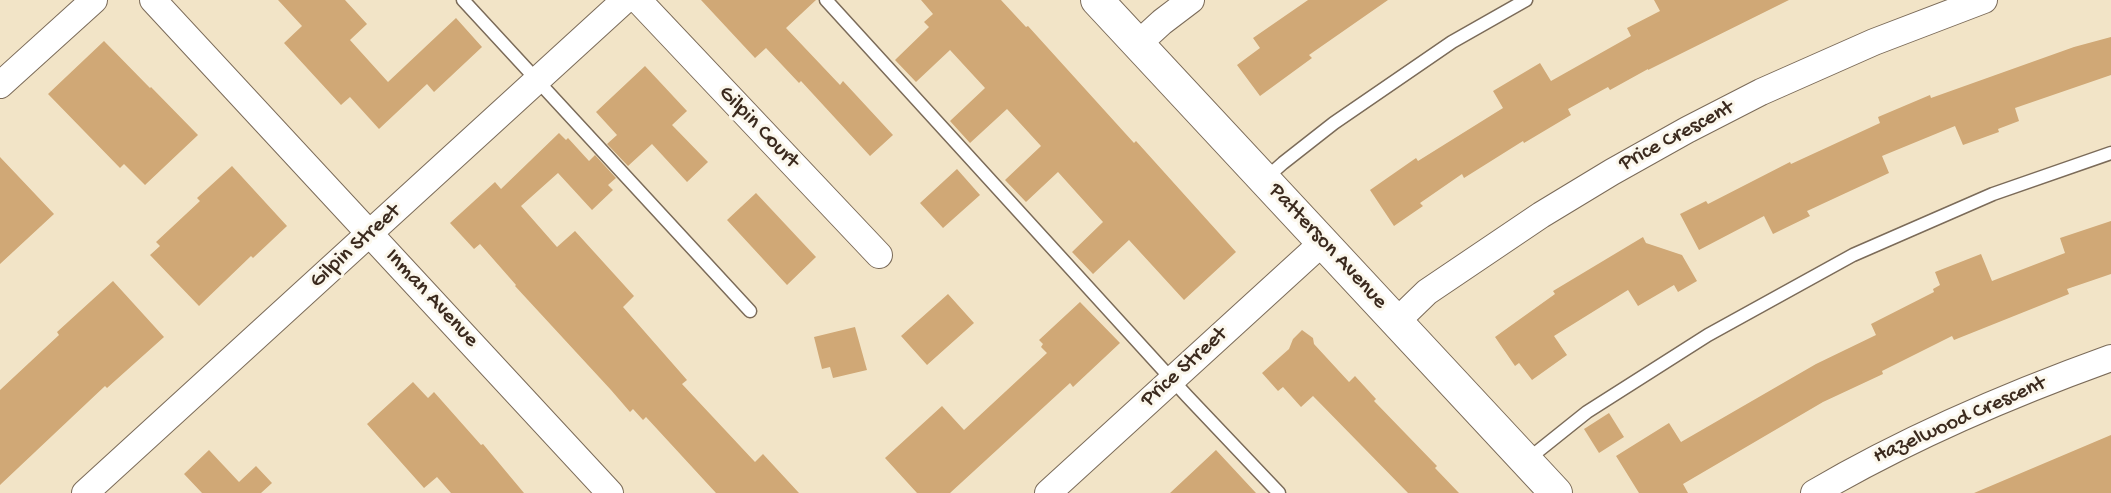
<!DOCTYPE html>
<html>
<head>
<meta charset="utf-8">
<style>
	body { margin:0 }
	canvas { display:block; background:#f2e4c7 }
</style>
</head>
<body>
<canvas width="2111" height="493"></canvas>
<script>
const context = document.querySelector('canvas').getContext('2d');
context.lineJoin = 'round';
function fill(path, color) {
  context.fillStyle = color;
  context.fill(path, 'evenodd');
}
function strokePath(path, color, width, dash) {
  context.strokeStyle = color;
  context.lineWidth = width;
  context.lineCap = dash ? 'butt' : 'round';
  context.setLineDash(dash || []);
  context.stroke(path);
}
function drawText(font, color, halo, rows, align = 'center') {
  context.font = font + ' "Gochi Hand",sans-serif';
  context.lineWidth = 6;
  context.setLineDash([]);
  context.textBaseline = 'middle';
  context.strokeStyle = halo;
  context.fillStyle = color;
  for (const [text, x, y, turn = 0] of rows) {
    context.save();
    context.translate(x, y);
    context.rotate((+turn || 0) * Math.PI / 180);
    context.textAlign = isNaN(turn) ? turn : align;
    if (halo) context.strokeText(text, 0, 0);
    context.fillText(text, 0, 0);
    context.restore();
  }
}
fill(new Path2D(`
	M278,0H345L367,24L350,40L388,82L456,18L482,47L434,92L427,84L379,129L350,97L341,105L284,43L302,26Z
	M701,0H816L786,28L840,85L843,81L893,135L870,156L801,81L799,83L766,48L755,58Z
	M921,0H1001L1026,27L1028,26L1134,143L1136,141L1236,252L1184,300L1129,240L1093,274L1072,252L1103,222L1058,172L1026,202L1005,180L1041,146L1007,109L970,143L950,121L985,88L950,50L916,82L895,60L929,27L924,22L933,14Z
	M1308,0H1388L1309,55L1312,58L1260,96L1237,65L1260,48L1253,38Z
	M1654,0H1789L1648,70V69L1610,90L1608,87L1568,109L1571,115L1524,143L1523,141L1464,178L1462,174L1420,203L1423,206L1394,226L1370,190L1416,158L1418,161L1503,108L1493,91L1540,63L1551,81L1631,36L1627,28L1660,11Z
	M2111,37V75L2015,108L2019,121L1998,129L1999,132L1963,145L1955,126L1882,156L1889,173L1807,211L1810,216L1773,234L1764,216L1699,250L1680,214L1706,201L1708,204L1790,162L1791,164L1880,123L1878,117L1930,95L1931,98L2074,47Z
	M104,41L150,88L151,87L198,135L145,185L124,164L120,168L48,94Z
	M645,66L687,111L672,125L708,162L687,182L652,144L628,166L607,144L617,135L596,112Z
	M559,133L566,140L568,138L589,161L595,155L616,178L608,185L613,190L592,210L558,173L521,206L557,247L575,231L634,296L623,307L687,380L682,384L755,462L763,454L799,493H716L646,417L643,420L633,409L630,412L611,390L515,286L516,285L480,244L474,249L450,223L495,182L501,189Z
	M0,157L54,214L0,264Z
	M232,166L287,226L253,258L251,256L199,306L150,255L160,246L156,242L200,201L197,198Z
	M957,169L980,195L943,228L920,203Z
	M756,193L816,257L787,285L727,220Z
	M2111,221V274L2067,289L2069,294L1954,340L1952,336L1882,371L1883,374L1823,402L1683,484L1688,493H1639L1616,456L1669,423L1681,442L1816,364L1876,335L1871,324L1934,292L1933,289L1940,285L1935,272L1981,254L1992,281L2065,253L2060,238Z
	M1643,237L1646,243L1682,255L1697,281L1678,292L1674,285L1638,306L1628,290L1554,336L1567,355L1532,380L1519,363L1515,366L1495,337L1555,294L1553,291Z
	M113,281L164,337L107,388L105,386L0,485V390L59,335L57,332Z
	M948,294L974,323L927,365L901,336Z
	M1080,302L1120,343L1073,387L1070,383L950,493H917L885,458L942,406L964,430L1047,353L1041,347L1043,344L1039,340Z
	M855,327L867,370L833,378L830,367L822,369L814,337Z
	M1302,330L1313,338L1314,344L1349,382L1355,376L1376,399L1374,401L1437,466L1435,468L1459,493H1408L1313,396L1301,407L1283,387L1278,391L1262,373L1289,349L1293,339Z
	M413,382L428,398L434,392L481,445L483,444L524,493H451L437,477L424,488L367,424Z
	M1609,413L1624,437L1599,453L1584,429Z
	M2111,435V493H1974Z
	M209,450L239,482L256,466L272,483L261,493H202L184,474Z
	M1216,450L1256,493H1170Z`), '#d0a876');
const service = new Path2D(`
	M463,0L750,311
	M826,0L1187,396L1279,493
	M1265,179L1283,163L1334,123L1452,42L1526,0
	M1527,460L1587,412L1708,335L1853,255L1993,194L2111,153`);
const minor = new Path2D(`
	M153,0L610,493
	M638,0L879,255
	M1138,44L1162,22L1191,0
	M0,85L94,0
	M1396,322L1427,292L1541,215L1612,172L1687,130L1761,92L1874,42L1984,0
	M85,493L625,0
	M1048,493L1322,243
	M1814,493C1908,438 2008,395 2111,358`);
const tertiary = new Path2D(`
	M1097,0L1556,493`);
strokePath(service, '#7b6b59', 15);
strokePath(minor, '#7b6b59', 28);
strokePath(tertiary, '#7b6b59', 34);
strokePath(service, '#fff', 12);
strokePath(minor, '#fff', 26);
strokePath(tertiary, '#fff', 32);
drawText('22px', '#3b2a1e', '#fbf7ec', [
	["Gilpin Court",758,128,46],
	["Price Crescent",1677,137,-28],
	["Gilpin Street",356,247,-42],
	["Patterson Avenue",1327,247,47],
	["Inman Avenue",431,299,47],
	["Price Street",1185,368,-42],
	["Hazelwood Crescent",1960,421,-24]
]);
</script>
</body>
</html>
